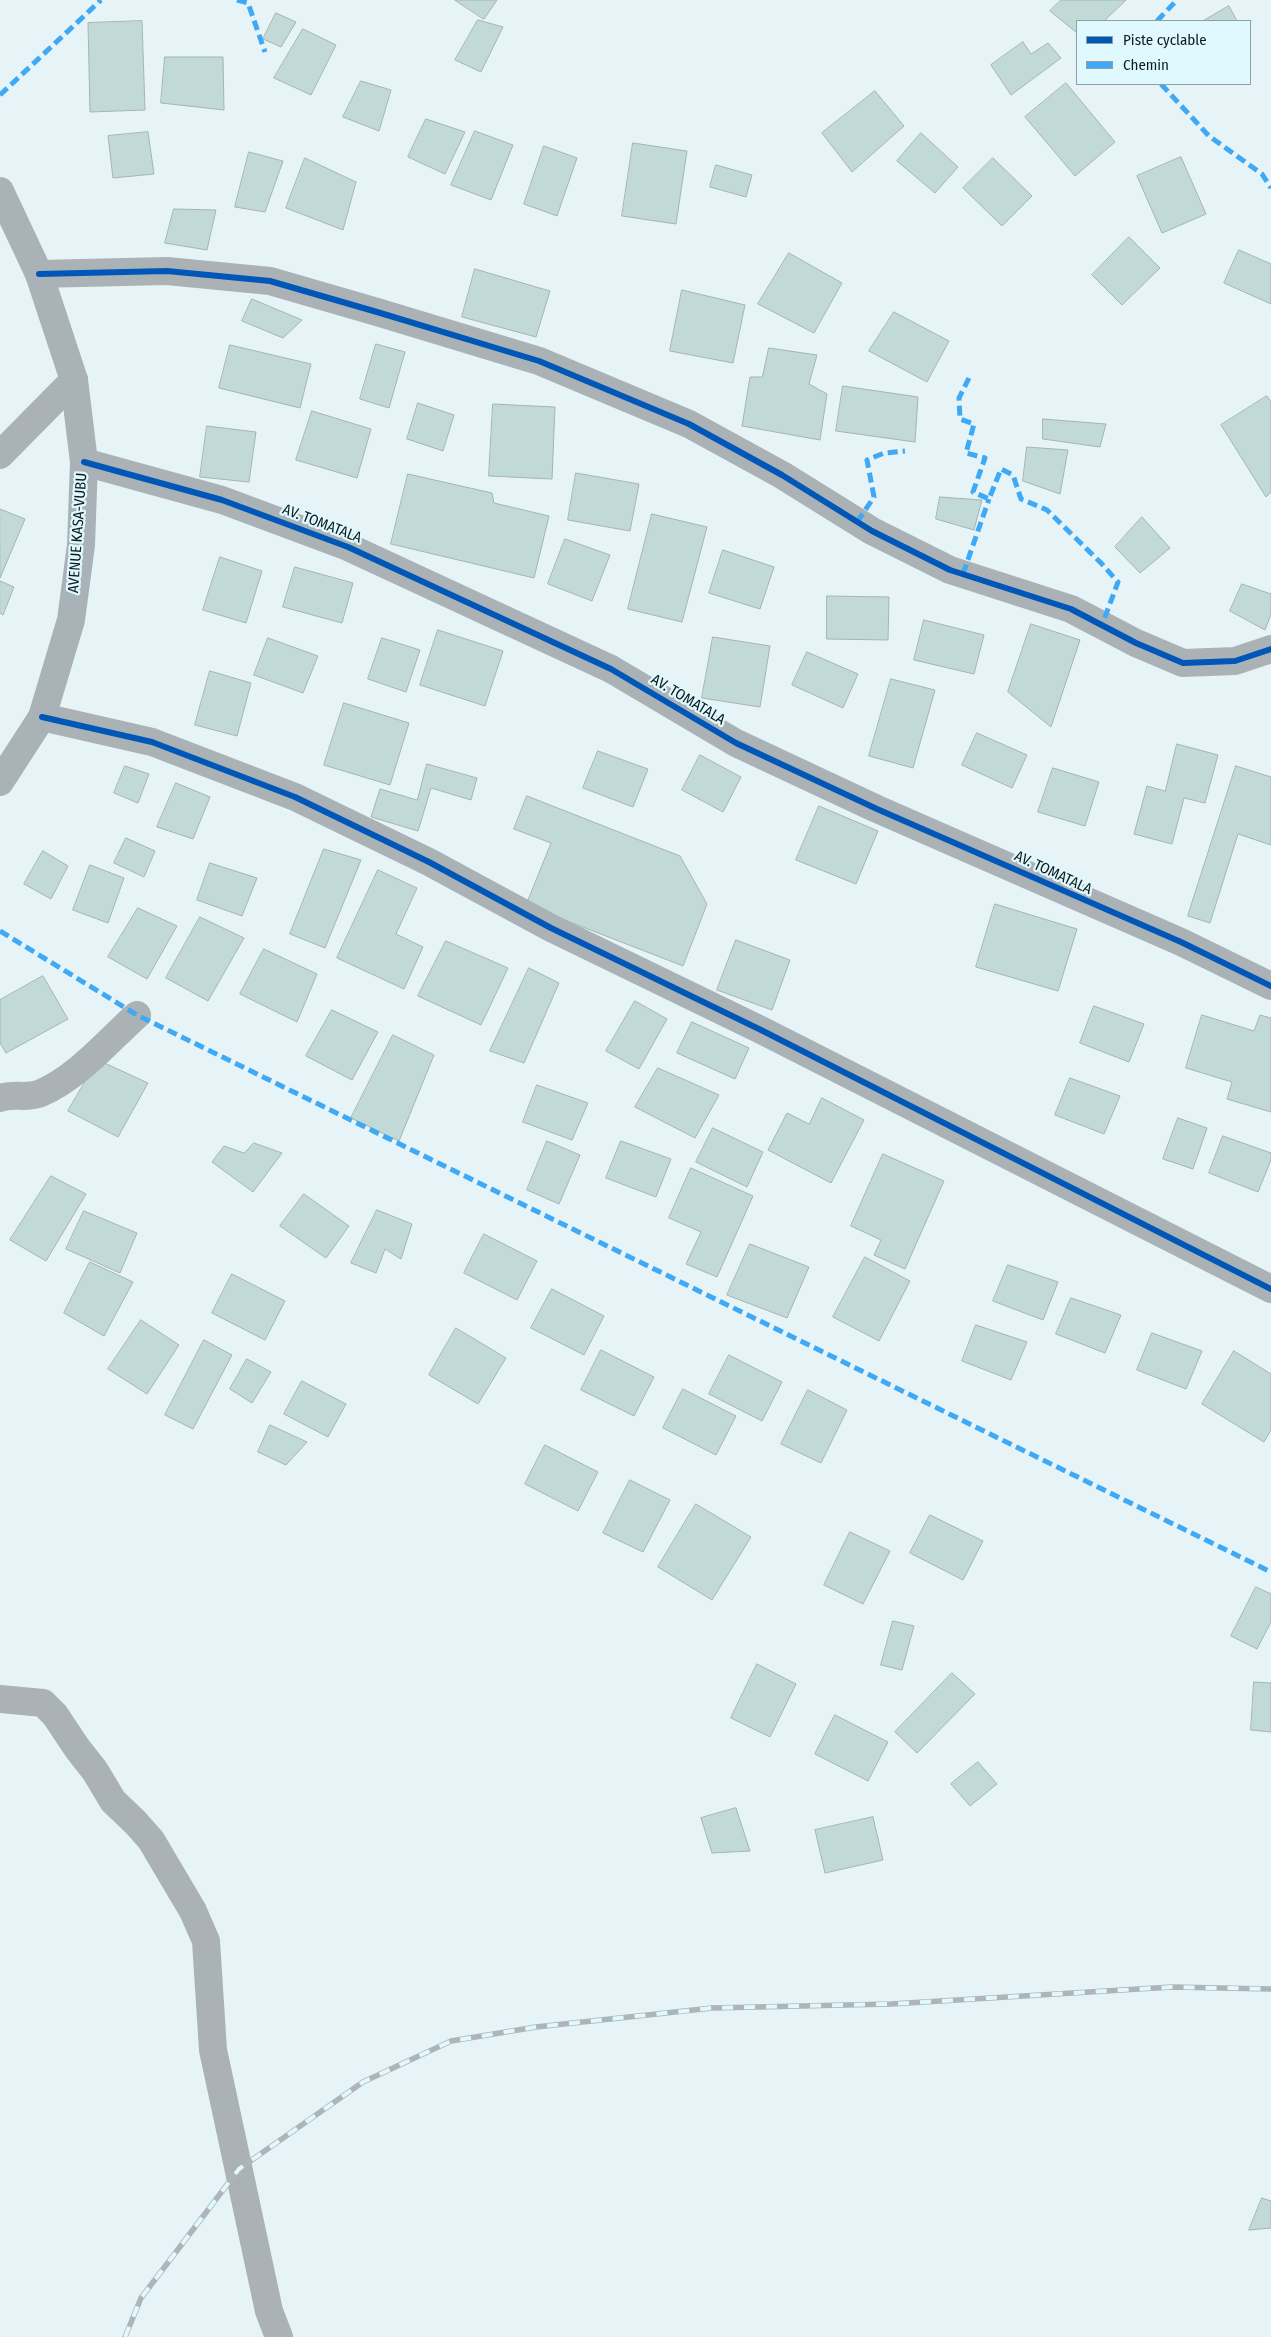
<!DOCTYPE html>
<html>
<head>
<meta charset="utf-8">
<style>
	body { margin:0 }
	#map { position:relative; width:1271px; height:2337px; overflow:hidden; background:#e7f4f7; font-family:"Fira Sans Condensed",sans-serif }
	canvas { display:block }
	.legend { position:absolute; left:1076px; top:20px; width:175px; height:65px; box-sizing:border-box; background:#e0f9fe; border:1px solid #8ca1a5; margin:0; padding:6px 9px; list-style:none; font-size:15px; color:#0d1c20 }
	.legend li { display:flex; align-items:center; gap:10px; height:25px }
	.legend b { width:25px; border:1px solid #8ca1a5 }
</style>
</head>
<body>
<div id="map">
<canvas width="1271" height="2337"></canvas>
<ul class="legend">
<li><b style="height:6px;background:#0057b8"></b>Piste cyclable</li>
<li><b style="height:6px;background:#3fa9f5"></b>Chemin</li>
</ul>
</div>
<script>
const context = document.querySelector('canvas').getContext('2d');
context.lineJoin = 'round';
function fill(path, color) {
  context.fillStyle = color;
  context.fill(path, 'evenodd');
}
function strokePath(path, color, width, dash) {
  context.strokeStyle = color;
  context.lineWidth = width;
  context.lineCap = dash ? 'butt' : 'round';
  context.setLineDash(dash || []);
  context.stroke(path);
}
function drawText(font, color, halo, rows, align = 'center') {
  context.font = font + ' "Fira Sans Condensed",sans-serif';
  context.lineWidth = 4.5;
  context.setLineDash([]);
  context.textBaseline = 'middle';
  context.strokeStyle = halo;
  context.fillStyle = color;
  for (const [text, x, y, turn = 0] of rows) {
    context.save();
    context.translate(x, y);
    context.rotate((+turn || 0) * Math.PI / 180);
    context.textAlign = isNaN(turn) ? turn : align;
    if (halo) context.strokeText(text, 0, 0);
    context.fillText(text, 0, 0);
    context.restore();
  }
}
const building = new Path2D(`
	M455,0H497L484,19Z
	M1061,0H1126L1104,21H1077V33L1050,11Z
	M1229,6L1237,21H1203Z
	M276,13L296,22L281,47L263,39Z
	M478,20L503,27L481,72L455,60Z
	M142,21L145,110L90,112L88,23Z
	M303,29L336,45L311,95L274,78Z
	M1023,42L1031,54L1048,43L1061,58L1011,95L991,65Z
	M165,57H223L224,110L161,103Z
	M361,81L391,90L379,131L343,117Z
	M1066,83L1115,142L1075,176L1025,117Z
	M875,91L904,126L852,172L822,133Z
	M426,119L465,132L445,174L408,157Z
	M475,131L513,145L491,200L451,185Z
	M148,132L154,174L113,178L108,136Z
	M921,133L958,167L935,193L897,161Z
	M633,143L687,151L676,224L622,216Z
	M544,146L577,158L557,216L524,204Z
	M249,152L283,161L265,212L235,207Z
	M1181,157L1206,214L1162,233L1137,176Z
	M305,158L356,182L343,230L286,208Z
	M993,158L1032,196L1002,226L963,188Z
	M716,165L752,175L746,197L710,187Z
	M174,209L216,210L207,250L165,243Z
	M1129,237L1160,268L1122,305L1092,275Z
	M1239,250L1271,264V304L1224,283Z
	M789,253L842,283L814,333L758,304Z
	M475,269L550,291L536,337L462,317Z
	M682,290L745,305L733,363L670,351Z
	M252,299L302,320L283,338L242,321Z
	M894,312L949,341L927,382L869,351Z
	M376,344L405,352L389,408L360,399Z
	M230,345L311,364L300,408L219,388Z
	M769,348L817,355L809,384L827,394L820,440L742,426L750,377H762Z
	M843,386L918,397L915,442L836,431Z
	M1267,396L1271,402V492L1266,497L1221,425Z
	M418,403L454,415L443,451L407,439Z
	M493,404L555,407L552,479L489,476Z
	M312,411L371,429L357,478L296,460Z
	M1043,419L1106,424L1100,447L1043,439Z
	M207,426L256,432L249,482L200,477Z
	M1027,447L1068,450L1060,494L1023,481Z
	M576,473L639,484L630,531L568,520Z
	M408,474L492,493L494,503L549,516L534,578L391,544Z
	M940,497L982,500L974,530L936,519Z
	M0,509L25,519L0,578Z
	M652,514L707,527L682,622L628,609Z
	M1142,517L1170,548L1140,573L1115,547Z
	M565,539L610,555L592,601L548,584Z
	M723,550L774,567L760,609L709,593Z
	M220,557L262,571L246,623L203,610Z
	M295,567L353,583L342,623L283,607Z
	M0,581L14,587L3,615L0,613Z
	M1242,584L1271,594V614L1265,630L1230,611Z
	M827,596L889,597L888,640L827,639Z
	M924,620L984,635L974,674L914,660Z
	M1031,624L1080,640L1051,727L1008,692Z
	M438,630L503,651L485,706L420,685Z
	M713,637L770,646L760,707L702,698Z
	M268,638L318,656L303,693L254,675Z
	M382,638L420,650L406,692L368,679Z
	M807,652L858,674L843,708L792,685Z
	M210,671L251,683L237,736L195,725Z
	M891,679L935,690L913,768L869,756Z
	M344,703L409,723L390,785L324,765Z
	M977,733L1027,755L1012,788L962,765Z
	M1177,744L1218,755L1205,803L1184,798L1172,844L1134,834L1147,786L1165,791Z
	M598,751L648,769L633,807L583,788Z
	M700,755L741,777L723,812L682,790Z
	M427,764L477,778L471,800L431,788L418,831L371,817L380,789L417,800Z
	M125,766L149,774L138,803L114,793Z
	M1236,766L1271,777V845L1238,834L1210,923L1188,916Z
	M1053,768L1099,782L1085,826L1038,812Z
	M176,783L210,797L193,839L157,827Z
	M527,796L680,856L707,904L683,966L526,905L551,843L514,829Z
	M819,806L878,831L856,884L796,860Z
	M126,838L155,851L144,877L114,863Z
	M324,849L361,860L325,948L290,934Z
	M43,851L68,866L51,899L24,884Z
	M210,863L257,878L242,916L197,900Z
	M90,865L124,878L108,923L73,910Z
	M378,870L417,888L396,934L423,947L404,989L337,958Z
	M995,904L1077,929L1058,991L976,967Z
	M138,908L177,926L147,979L108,957Z
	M200,917L244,938L208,1001L166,978Z
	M736,940L790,960L772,1010L717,990Z
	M446,941L508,968L481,1025L418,996Z
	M264,949L317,974L297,1022L240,994Z
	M529,968L559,983L524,1063L490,1051Z
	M43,976L68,1019L6,1053L0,1043V1000Z
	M635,1001L667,1019L639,1069L606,1051Z
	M1094,1006L1144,1024L1129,1062L1080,1043Z
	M332,1010L378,1032L352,1080L306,1056Z
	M1202,1015L1254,1031L1260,1015L1271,1018V1112L1227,1099L1232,1082L1186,1068Z
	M692,1022L749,1048L735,1079L677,1053Z
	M393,1035L434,1055L399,1141L351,1118Z
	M98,1060L148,1083L118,1137L68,1111Z
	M658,1068L719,1095L695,1138L635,1107Z
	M1070,1078L1120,1096L1104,1134L1055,1115Z
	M537,1085L588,1103L572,1140L523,1122Z
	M822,1098L864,1120L831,1183L768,1150L787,1113L809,1124Z
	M1178,1118L1207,1128L1193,1169L1163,1159Z
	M713,1128L763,1152L747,1187L696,1162Z
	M1223,1136L1271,1153V1160L1258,1192L1209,1173Z
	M547,1141L580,1155L559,1204L527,1190Z
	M621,1141L671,1159L656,1197L606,1178Z
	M254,1143L282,1153L253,1192L212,1162L224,1146L244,1153Z
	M883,1154L944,1181L905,1269L874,1255L881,1240L851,1226Z
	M691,1168L753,1196L717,1277L686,1264L701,1232L669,1218Z
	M51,1176L86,1194L46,1261L10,1240Z
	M304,1194L349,1226L326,1258L280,1226Z
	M377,1210L412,1224L401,1259L385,1249L376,1273L351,1263Z
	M84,1211L137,1233L120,1273L66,1249Z
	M484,1234L537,1261L517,1300L464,1273Z
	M750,1244L809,1267L787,1318L727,1295Z
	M865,1257L910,1281L879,1341L833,1317Z
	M90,1262L133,1282L104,1336L64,1313Z
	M1008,1265L1058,1282L1043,1320L993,1301Z
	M232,1274L285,1301L265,1340L212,1313Z
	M552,1289L604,1316L584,1355L531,1328Z
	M1071,1298L1121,1315L1105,1353L1056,1334Z
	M141,1320L179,1345L147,1394L108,1369Z
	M976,1325L1027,1342L1011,1380L962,1361Z
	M456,1328L506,1358L478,1404L429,1375Z
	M1152,1333L1202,1351L1186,1389L1137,1370Z
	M204,1340L232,1355L193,1429L165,1415Z
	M601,1350L654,1377L634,1416L581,1390Z
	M1234,1351L1271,1374V1430L1264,1442L1202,1404Z
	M729,1355L782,1382L762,1421L709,1394Z
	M247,1359L271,1372L252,1403L230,1389Z
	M302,1381L346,1404L328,1437L284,1414Z
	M683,1389L736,1416L716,1455L663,1428Z
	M808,1390L847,1410L821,1463L781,1444Z
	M270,1425L307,1442L286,1465L258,1452Z
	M545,1445L598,1472L578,1511L525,1484Z
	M630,1480L670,1500L643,1552L603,1533Z
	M696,1504L751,1537L712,1600L658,1567Z
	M930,1515L983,1541L963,1580L910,1553Z
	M850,1532L890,1551L863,1604L824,1585Z
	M1256,1587L1271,1594V1622L1257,1649L1231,1636Z
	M893,1621L914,1626L902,1670L881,1665Z
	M757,1664L796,1684L770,1737L731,1718Z
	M952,1673L975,1694L917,1753L895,1732Z
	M1254,1682L1271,1683V1732L1251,1730Z
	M835,1715L888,1742L868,1781L815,1754Z
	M978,1762L997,1784L970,1806L951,1784Z
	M736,1808L750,1851L712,1853L701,1818Z
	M873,1817L883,1860L825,1873L815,1830Z
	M1262,2198L1271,2201V2228L1249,2230Z`);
fill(building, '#c1dad8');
strokePath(building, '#a6b3b3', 1);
strokePath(new Path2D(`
	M39,274L167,271L270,281L377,312L539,361L689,424L782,475L872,531L950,570L1071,609L1136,643L1183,663L1235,661L1271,649
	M0,455L74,380
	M84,462L222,500L348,547L611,669L736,743L877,809L1181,942L1271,986
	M42,717L152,742L295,797L429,862L551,928L761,1030L1271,1289
	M0,1098C13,1093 28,1099 41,1093C78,1077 108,1041 137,1015
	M0,1699L43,1703L55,1715L77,1748L95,1771L113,1801L135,1822L151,1840L193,1911L206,1941L213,2050L269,2311L279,2337`), '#abb2b6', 28);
strokePath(new Path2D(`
	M0,191L39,274L74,380L84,462L81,545L71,620L42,717L0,782`), '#a9b2b6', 28);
const rail = new Path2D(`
	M125,2337L141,2298L239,2169L363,2082L451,2041L536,2027L712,2008L891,2004L1172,1987L1271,1989`);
strokePath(rail, '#acb5b8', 5.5);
strokePath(rail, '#e0f9fe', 4, [11]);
strokePath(new Path2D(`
	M237,0L248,3L265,52
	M1157,21L1177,0
	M1161,84L1209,136L1262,174L1271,188
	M0,95L101,0
	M969,378L959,398L960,419L974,424L966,453L985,458L973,492L989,499L1001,469L1013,475L1021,499L1047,510L1102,564L1118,582L1102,625
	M857,522L874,497L867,460L884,453L905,451
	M963,574L989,499
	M0,931L137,1015L1271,1572`), '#3fa9f5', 5, [10, 5]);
strokePath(new Path2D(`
	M39,274L167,271L270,281L377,312L539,361L689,424L782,475L872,531L950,570L1071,609L1136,643L1183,663L1235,661L1271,649
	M84,462L222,500L348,547L611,669L736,743L877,809L1181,942L1271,986
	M42,717L152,742L295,797L429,862L551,928L761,1030L1271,1289`), '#0057b8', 6);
drawText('15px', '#0d1c20', '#e0f9fe', [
	["AV. TOMATALA",322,524,21],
	["AVENUE KASA-VUBU",78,533,-86],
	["AV. TOMATALA",688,700,31],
	["AV. TOMATALA",1053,873,25]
]);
</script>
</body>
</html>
